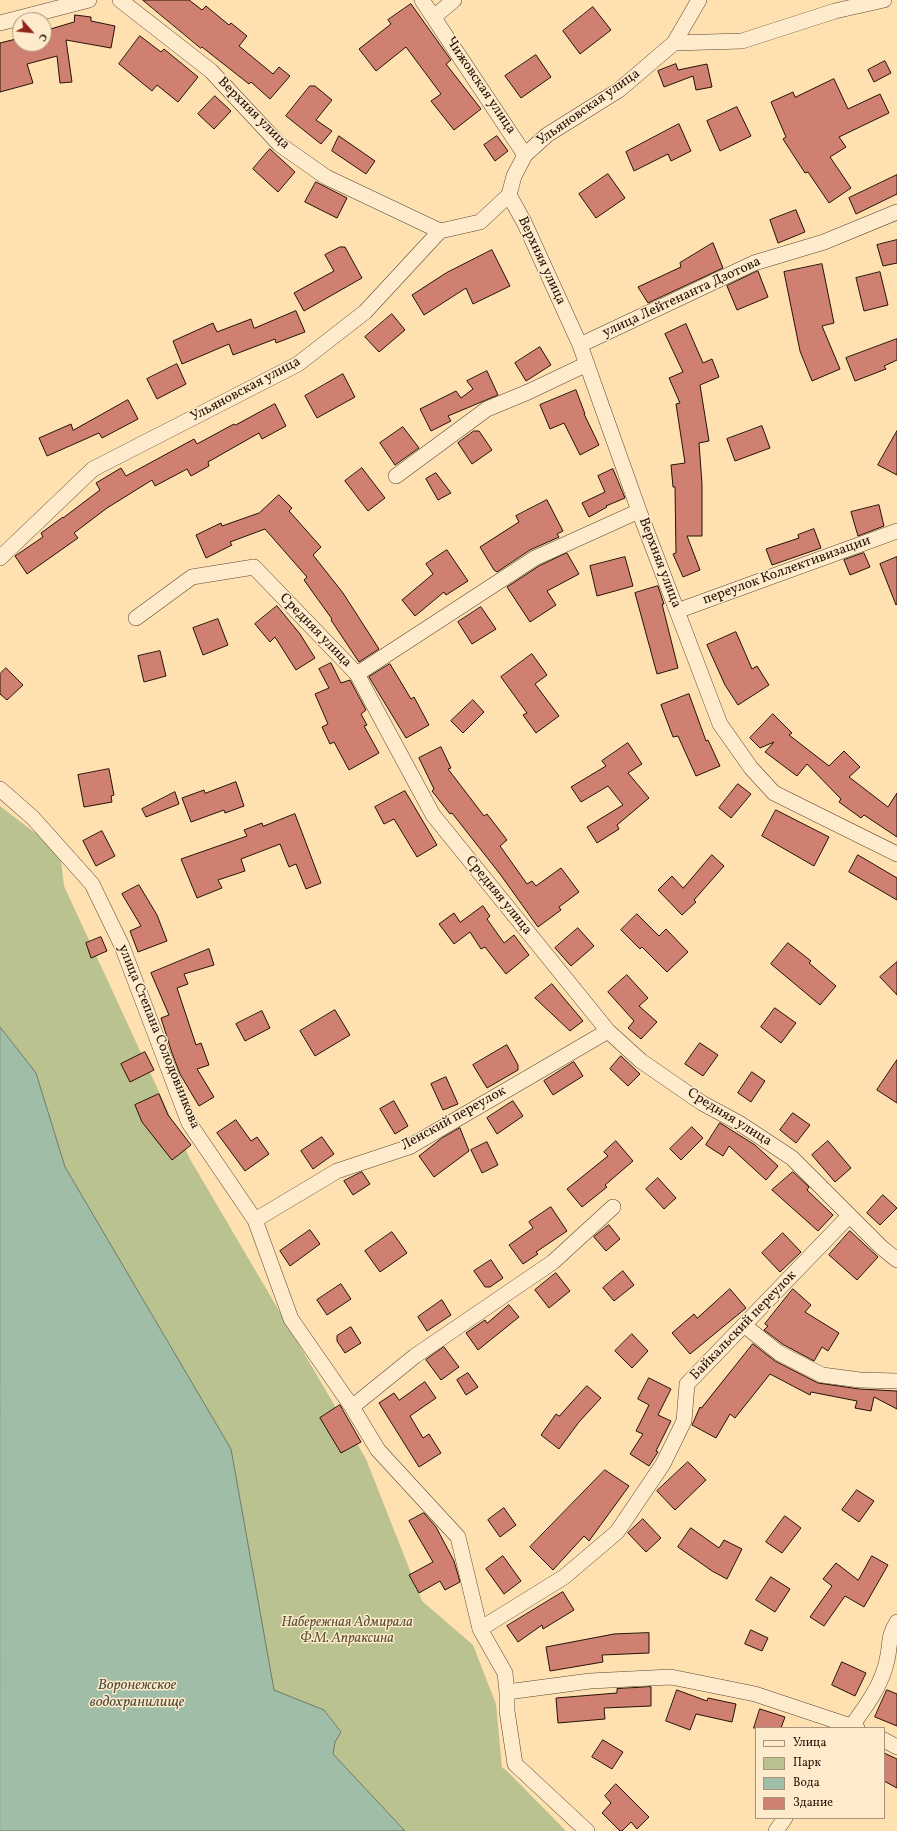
<!DOCTYPE html>
<html>
<head>
<meta charset="utf-8">
<style>
	body { margin:0 }
	#map { position:relative; width:897px; height:1831px; overflow:hidden; background:#fee0b1; font-family:Vollkorn,serif }
	canvas { display:block }
	.legend { position:absolute; left:755px; top:1727px; width:130px; height:92px; box-sizing:border-box; background:#feebcc; border:1px solid #a8947d; margin:0; padding:5px 7px; list-style:none; font-size:12px; color:#261206 }
	.legend li { display:flex; align-items:center; gap:8px; height:20px }
	.legend b { width:20px; border:1px solid #a8947d }
	.north { position:absolute; left:12px; top:12px; width:40px; height:40px; box-sizing:border-box; background:#feebcc; border:1px solid #a8947d; border-radius:50%; rotate:117deg; font-size:11px; font-weight:700; line-height:16px; text-align:center; color:#261206 }
	.north::after { content:''; display:block; margin:auto; width:14px; height:18px; background:#8f2418; clip-path:polygon(50% 0,100% 100%,50% 72%,0 100%) }
</style>
</head>
<body>
<div id="map">
<canvas width="897" height="1831"></canvas>
<ul class="legend">
<li><b style="height:5px;background:#feebcc"></b>Улица</li>
<li><b style="height:11px;background:#bac390"></b>Парк</li>
<li><b style="height:11px;background:#a0bda8"></b>Вода</li>
<li><b style="height:11px;background:#cf8070"></b>Здание</li>
</ul>
<div class="north">С</div>
</div>
<script>
const context = document.querySelector('canvas').getContext('2d');
context.lineJoin = 'round';
function fill(path, color) {
  context.fillStyle = color;
  context.fill(path, 'evenodd');
}
function strokePath(path, color, width, dash) {
  context.strokeStyle = color;
  context.lineWidth = width;
  context.lineCap = dash ? 'butt' : 'round';
  context.setLineDash(dash || []);
  context.stroke(path);
}
function drawText(font, color, halo, rows, align = 'center') {
  context.font = font + ' Vollkorn,serif';
  context.lineWidth = 3;
  context.setLineDash([]);
  context.textBaseline = 'middle';
  context.strokeStyle = halo;
  context.fillStyle = color;
  for (const [text, x, y, turn = 0] of rows) {
    context.save();
    context.translate(x, y);
    context.rotate((+turn || 0) * Math.PI / 180);
    context.textAlign = isNaN(turn) ? turn : align;
    if (halo) context.strokeText(text, 0, 0);
    context.fillText(text, 0, 0);
    context.restore();
  }
}
fill(new Path2D(`
	M0,806L60,852L64,886L190,1159L366,1459L422,1601L473,1645L496,1704L502,1768L505,1769L566,1831H405L333,1754L335,1742L341,1732L324,1710L274,1691L231,1449L65,1167L36,1073L0,1027Z`), '#bac390');
const water = new Path2D(`
	M0,1027L36,1073L65,1167L231,1449L274,1690L324,1710L341,1732L335,1742L333,1754L405,1831H0Z`);
fill(water, '#a0bda8');
strokePath(water, '#6f7967', 1);
const building = new Path2D(`
	M143,0H189L202,10L206,6L229,25L231,23L247,36L239,46L273,74L279,67L290,76L270,99L251,82L249,84L202,47L201,48Z
	M411,4L451,60L446,64L481,109L454,130L431,101L441,94L406,47L376,71L359,49L391,24L388,20Z
	M593,7L611,30L580,54L563,31Z
	M75,15L91,17V21L115,26L111,48L66,40L72,82L60,83L57,56L27,64L33,83L0,92V43L20,38V44H44V31L74,22Z
	M140,36L161,52L164,49L198,77L178,102L157,85L152,91L119,64Z
	M536,55L551,77L521,98L505,76Z
	M885,61L891,73L874,82L868,70Z
	M676,64L678,70L707,64L712,87L696,90L693,76L664,87L658,71Z
	M834,79L848,109L880,94L889,113L839,137L846,147L830,157L851,188L829,203L808,172L805,173L783,139L786,137L771,102L793,92L795,97Z
	M310,86H315L332,100L316,120L332,131L321,144L286,116Z
	M215,96L231,111L214,129L198,114Z
	M737,107L751,136L720,151L707,121Z
	M679,124L691,151L671,161L668,154L634,171L626,152Z
	M339,136L375,161L366,174L332,151Z
	M497,136L508,151L495,161L484,145Z
	M270,149L295,172L278,192L253,169Z
	M608,174L625,198L596,218L579,194Z
	M897,175V194L856,214L849,198Z
	M316,182L347,198L337,218L305,202Z
	M796,210L805,232L778,243L770,220Z
	M897,240V263L883,266L877,245Z
	M713,243L723,268L648,303L638,287L681,267L680,263Z
	M340,247H345L362,278L304,311L294,293L334,271L325,255Z
	M492,250L510,286L473,304L466,288L424,315L412,295L446,273Z
	M822,264L834,323L822,326L840,369L812,381L800,351L784,272Z
	M758,271L768,297L737,310L727,286Z
	M880,272L888,305L864,311L856,278Z
	M296,311L305,332L276,343L275,339L233,355L229,344L182,364L173,341L213,323L217,332L251,319L254,328Z
	M392,314L405,330L379,352L365,337Z
	M686,324L703,363L712,359L719,377L700,385L709,441L699,443L702,484V536H687L700,570L683,577L673,554L676,553L675,487H673L671,465L685,463L676,404L680,403L669,378L683,372L665,334Z
	M897,339V360L884,366L886,369L855,381L846,358Z
	M540,347L551,365L526,381L515,363Z
	M177,364L186,384L157,399L147,379Z
	M487,371L498,395L448,416L451,421L431,431L420,409L456,391L461,398L473,389L467,381Z
	M343,374L355,397L317,418L305,396Z
	M576,390L585,414H584L599,445L580,455L564,423L550,429L540,405Z
	M128,400L138,419L102,438L99,433L47,456L39,438L71,424L73,430Z
	M275,404L286,426L262,439L259,433L208,462L209,466L191,476L187,469L155,486L152,480L107,508L74,533L78,538L27,574L15,556L43,537L41,533L63,517V518L100,490L96,483L121,468L126,476L194,439L197,444L234,424L235,425Z
	M762,426L770,448L735,461L727,439Z
	M403,427L419,448L395,465L380,443Z
	M474,431H479L492,450L472,464L458,443Z
	M897,431V475L878,465Z
	M362,468L385,498L368,511L345,481Z
	M613,469L625,498L606,506L607,507L589,517L582,503L605,492L598,476Z
	M436,473L451,493L438,500L426,479Z
	M279,495L292,508L289,511L321,547L313,555L343,593L379,649L359,662L331,620L332,619L304,580L307,577L265,529L230,542L232,545L206,558L196,535L221,523L222,526L259,513Z
	M547,500L563,531L557,534L559,537L530,550L497,572L494,570L480,547L519,522L516,516Z
	M879,505L884,526L858,536L851,512Z
	M814,529L821,548L772,565L766,549L799,538L798,535Z
	M447,550L468,581L446,595L444,592L415,616L402,600L433,574L426,564Z
	M567,553L579,574L547,591L556,605L530,622L507,587L539,566Z
	M864,553L870,567L850,575L844,560Z
	M625,557L633,586L597,596L590,566Z
	M897,557V604L896,605L880,564Z
	M658,586L664,604H662L678,668L657,674L635,593Z
	M277,606L300,634L315,658L296,670L275,637L270,642L255,624Z
	M481,607L496,629L472,644L458,622Z
	M218,619L228,645L203,655L193,628Z
	M736,632L752,669L757,666L769,685L738,705L725,685L707,645Z
	M160,651L166,676L144,682L138,656Z
	M532,654L547,675L535,684L559,716L536,733L523,715L527,713L501,677Z
	M331,663L341,683L350,680L366,710L361,714L367,725L364,726L379,753L349,770L334,742L330,744L322,727L328,724L315,694L329,688L319,669Z
	M390,664L411,699L414,697L429,725L406,738L369,677Z
	M6,668L23,685L7,700L0,694V674Z
	M689,694L706,741L708,740L720,766L696,776L678,736L673,737L661,705Z
	M473,700L484,712L463,733L451,721Z
	M773,714L792,733L789,735L829,766L844,751L860,767L849,777L888,807L897,793V837L864,815L861,818L839,802L841,799L807,764L797,776L765,752L774,742L760,748L750,738Z
	M628,743L642,764L628,773L649,798L617,825L619,829L597,843L587,827L623,805L608,786L581,802L571,787L606,766L602,761Z
	M441,747L451,768L448,769L484,816L487,814L507,840L500,846L527,884L532,881L536,886L561,868L579,892L559,907L561,910L538,927L500,874L452,813L450,814L432,791L434,789L419,758Z
	M109,769L114,795L111,796L112,802L84,807L78,775Z
	M236,782L244,806L225,813L224,810L191,822L182,798L204,790L205,793Z
	M738,784L751,794L731,818L719,808Z
	M405,791L437,845L417,857L394,819L384,824L375,807Z
	M175,792L179,804L146,817L142,809Z
	M776,810L829,837L814,866L762,836Z
	M295,814L321,883L306,889L296,864L289,867L280,844L241,859L245,871L218,880L222,888L197,898L181,859L247,836L244,830L262,823L263,826Z
	M102,831L115,856L96,866L83,841Z
	M712,855L724,866L694,900L696,902L682,915L658,890L672,876L683,888Z
	M858,855L897,878V900L849,872Z
	M139,885L157,915L167,941L138,952L130,931L141,926L122,894Z
	M483,906L490,916L487,919L504,943L514,935L529,955L506,974L485,947L481,949L470,932L454,944L439,924L454,913L460,922Z
	M637,914L659,936L666,929L688,952L667,972L642,947L640,949L621,930Z
	M578,928L594,946L571,966L555,948Z
	M101,937L107,951L91,958L86,943Z
	M788,943L811,961L809,963L836,986L820,1005L771,964Z
	M209,949L214,965L184,974L188,984L177,988L196,1045L201,1043L209,1065L197,1069L214,1097L199,1106L180,1074L172,1053L161,1018L169,1015L151,973Z
	M897,962V995L880,977Z
	M627,975L648,998L639,1006L657,1022L641,1039L628,1028L634,1021L608,992Z
	M552,984L583,1021L570,1031L535,998Z
	M775,1008L796,1023L781,1043L761,1027Z
	M335,1010L350,1035L315,1056L300,1031Z
	M262,1011L270,1028L245,1041L236,1024Z
	M700,1043L718,1055L703,1076L685,1064Z
	M507,1045L518,1065V1070L487,1088L473,1065Z
	M145,1052L154,1070L130,1082L121,1064Z
	M621,1056L640,1074L628,1086L610,1069Z
	M897,1060V1103L877,1090Z
	M574,1062L583,1076L553,1095L544,1081Z
	M752,1072L765,1081L751,1102L738,1093Z
	M446,1077L458,1104L443,1110L431,1084Z
	M159,1094L168,1115L191,1145L172,1160L142,1122L135,1105Z
	M394,1101L408,1126L395,1134L380,1109Z
	M513,1101L523,1116L497,1134L487,1118Z
	M793,1113L810,1125L796,1143L780,1130Z
	M236,1120L251,1141L257,1137L269,1154L245,1171L217,1133Z
	M720,1123L755,1145L778,1166L766,1180L729,1146L723,1156L706,1145Z
	M692,1127L703,1138L681,1160L670,1149Z
	M460,1128L469,1151L434,1177L419,1156L442,1138Z
	M322,1137L334,1154L313,1169L301,1151Z
	M616,1141L633,1161L605,1185L607,1187L582,1207L567,1189L608,1156L604,1152Z
	M828,1141L851,1168L835,1182L812,1155Z
	M487,1142L498,1165L482,1173L471,1150Z
	M362,1172L370,1184L353,1195L344,1181Z
	M793,1172L809,1187L807,1190L833,1215L818,1231L772,1190Z
	M658,1178L676,1198L664,1209L646,1189Z
	M883,1195L897,1208L880,1225L867,1213Z
	M551,1207L567,1231L536,1252L538,1254L523,1264L509,1245L533,1228L529,1222Z
	M609,1225L620,1239L606,1251L594,1237Z
	M310,1230L320,1244L290,1266L280,1251Z
	M850,1231L878,1257L857,1280L829,1255Z
	M392,1232L407,1253L380,1272L365,1251Z
	M783,1233L801,1252L780,1272L762,1253Z
	M491,1260L503,1278L490,1287H485L474,1271Z
	M623,1271L634,1285L614,1301L603,1288Z
	M556,1273L570,1291L549,1308L535,1290Z
	M341,1284L351,1299L327,1315L317,1300Z
	M730,1289L746,1308L690,1354L672,1333L694,1314L697,1318Z
	M793,1289L811,1305L805,1312L839,1333L828,1351L822,1347L814,1361L784,1345L764,1330L768,1326L765,1324Z
	M442,1300L451,1315L427,1331L418,1317Z
	M509,1305L519,1317L478,1350L466,1333L485,1320L487,1323Z
	M351,1327L361,1343L345,1353L337,1341V1336Z
	M632,1334L648,1351L632,1368L615,1351Z
	M753,1344L775,1361L818,1383L859,1389L897,1391V1409L874,1397L871,1411L855,1408L857,1401L811,1392L810,1395L770,1374L735,1418L730,1414L716,1438L692,1425L700,1407L701,1408Z
	M444,1347L459,1367L441,1380L426,1360Z
	M468,1373L478,1387L466,1395L457,1380Z
	M649,1378L671,1389L658,1415L671,1421L656,1451L658,1452L649,1466L630,1454L643,1434L636,1431L649,1405L638,1399Z
	M425,1382L436,1398L410,1416L423,1438L429,1434L441,1453L419,1467L379,1403L394,1393L399,1400Z
	M587,1386L601,1398L579,1422L559,1449L541,1435L556,1414L559,1416Z
	M340,1405L361,1442L341,1453L320,1418Z
	M688,1462L706,1480L675,1510L657,1491Z
	M605,1470L629,1486L589,1541L584,1536L553,1570L530,1547Z
	M857,1490L874,1501L859,1522L842,1510Z
	M504,1508L516,1525L500,1537L488,1520Z
	M424,1513L436,1527L454,1561L460,1582L445,1590L440,1581L419,1593L409,1575L433,1562L409,1521Z
	M785,1516L801,1528L782,1553L766,1542Z
	M643,1519L661,1538L646,1552L628,1533Z
	M691,1528L719,1548L724,1540L742,1549L727,1579L712,1571L678,1547Z
	M503,1556L521,1581L504,1594L486,1569Z
	M872,1556L888,1565L864,1607L845,1596L824,1626L810,1617L832,1586L823,1579L836,1563L858,1580Z
	M771,1577L790,1589L775,1612L756,1600Z
	M563,1592L574,1610L543,1629L542,1625L518,1642L507,1626Z
	M751,1630L768,1638L762,1651L745,1644Z
	M649,1633V1653L602,1655L603,1662L550,1671L546,1647L614,1634Z
	M842,1662L866,1673L855,1696L832,1685Z
	M651,1687V1706L604,1708L605,1719L558,1723L556,1698L617,1693V1689Z
	M677,1690L707,1701L708,1698L736,1704L732,1722L696,1714L690,1730L666,1721Z
	M887,1690L897,1694V1726L875,1717Z
	M760,1709L785,1717L781,1728H754Z
	M603,1740L623,1752L612,1769L592,1757Z
	M884,1753L897,1759V1788L884,1781Z
	M616,1784L649,1817L637,1829L631,1822L622,1831H620L602,1813L611,1803L605,1796Z`);
fill(building, '#cf8070');
strokePath(building, '#261206', 1);
const minor = new Path2D(`
	M120,0L211,71L279,144L326,177L440,231
	M422,0L525,155
	M434,17L454,0
	M0,23L89,0
	M674,43L742,41L835,11L884,0
	M509,195L524,222L580,345L639,511L720,724L751,768L774,793L897,854
	M580,345L754,263L824,242L897,212
	M396,476L487,409L528,392L587,364
	M0,558L93,469L298,364L365,312L440,231L480,222L509,195L514,176L525,155L547,135L619,90L674,43L699,0
	M677,611L897,531
	M136,618L192,577L254,567L357,674L433,815L608,1031L641,1061L702,1103L739,1123L792,1158L881,1247L897,1260
	M357,674L535,558L639,511
	M0,789L33,818L92,884L122,946L189,1123L255,1220L291,1319L352,1407L378,1450L458,1537L480,1629L505,1673L507,1692V1711L515,1764L587,1831
	M255,1220L337,1171L409,1147L608,1031
	M745,1326L779,1353L822,1375L860,1380L897,1381
	M352,1407L415,1356L553,1262L613,1207
	M480,1629L564,1577L617,1532L663,1464L684,1421L687,1384L849,1216
	M507,1692L590,1681L671,1677L755,1694L857,1728
	M850,1728C865,1708 882,1685 887,1660C891,1644 887,1638 897,1622
	M884,1740L897,1747
	M776,1831L785,1818`);
strokePath(minor, '#5c4631', 16);
strokePath(minor, '#feebcc', 15);
drawText('14px', '#261206', '#feebcc', [
	["Чижовская улица",480,86,56],
	["Ульяновская улица",589,108,-35],
	["Верхняя улица",253,114,45],
	["Верхняя улица",541,261,65],
	["улица Лейтенанта Дзотова",682,298,-25],
	["Ульяновская улица",246,390,-28],
	["Верхняя улица",659,563,69],
	["переулок Коллективизации",787,571,-20],
	["Средняя улица",315,631,46],
	["Средняя улица",498,896,51],
	["улица Степана Солодовникова",158,1037,68],
	["Средняя улица",729,1118,32],
	["Ленский переулок",454,1119,-29],
	["Байкальский переулок",744,1326,-46]
]);
drawText('italic 14px', '#5a5036', '#feebcc', [
	["Набережная Адмирала",347,1623],
	["Ф.М. Апраксина",347,1639]
]);
drawText('italic 15px', '#514e3f', '#feebcc', [
	["Воронежское",137,1686],
	["водохранилище",137,1703]
]);
</script>
</body>
</html>
